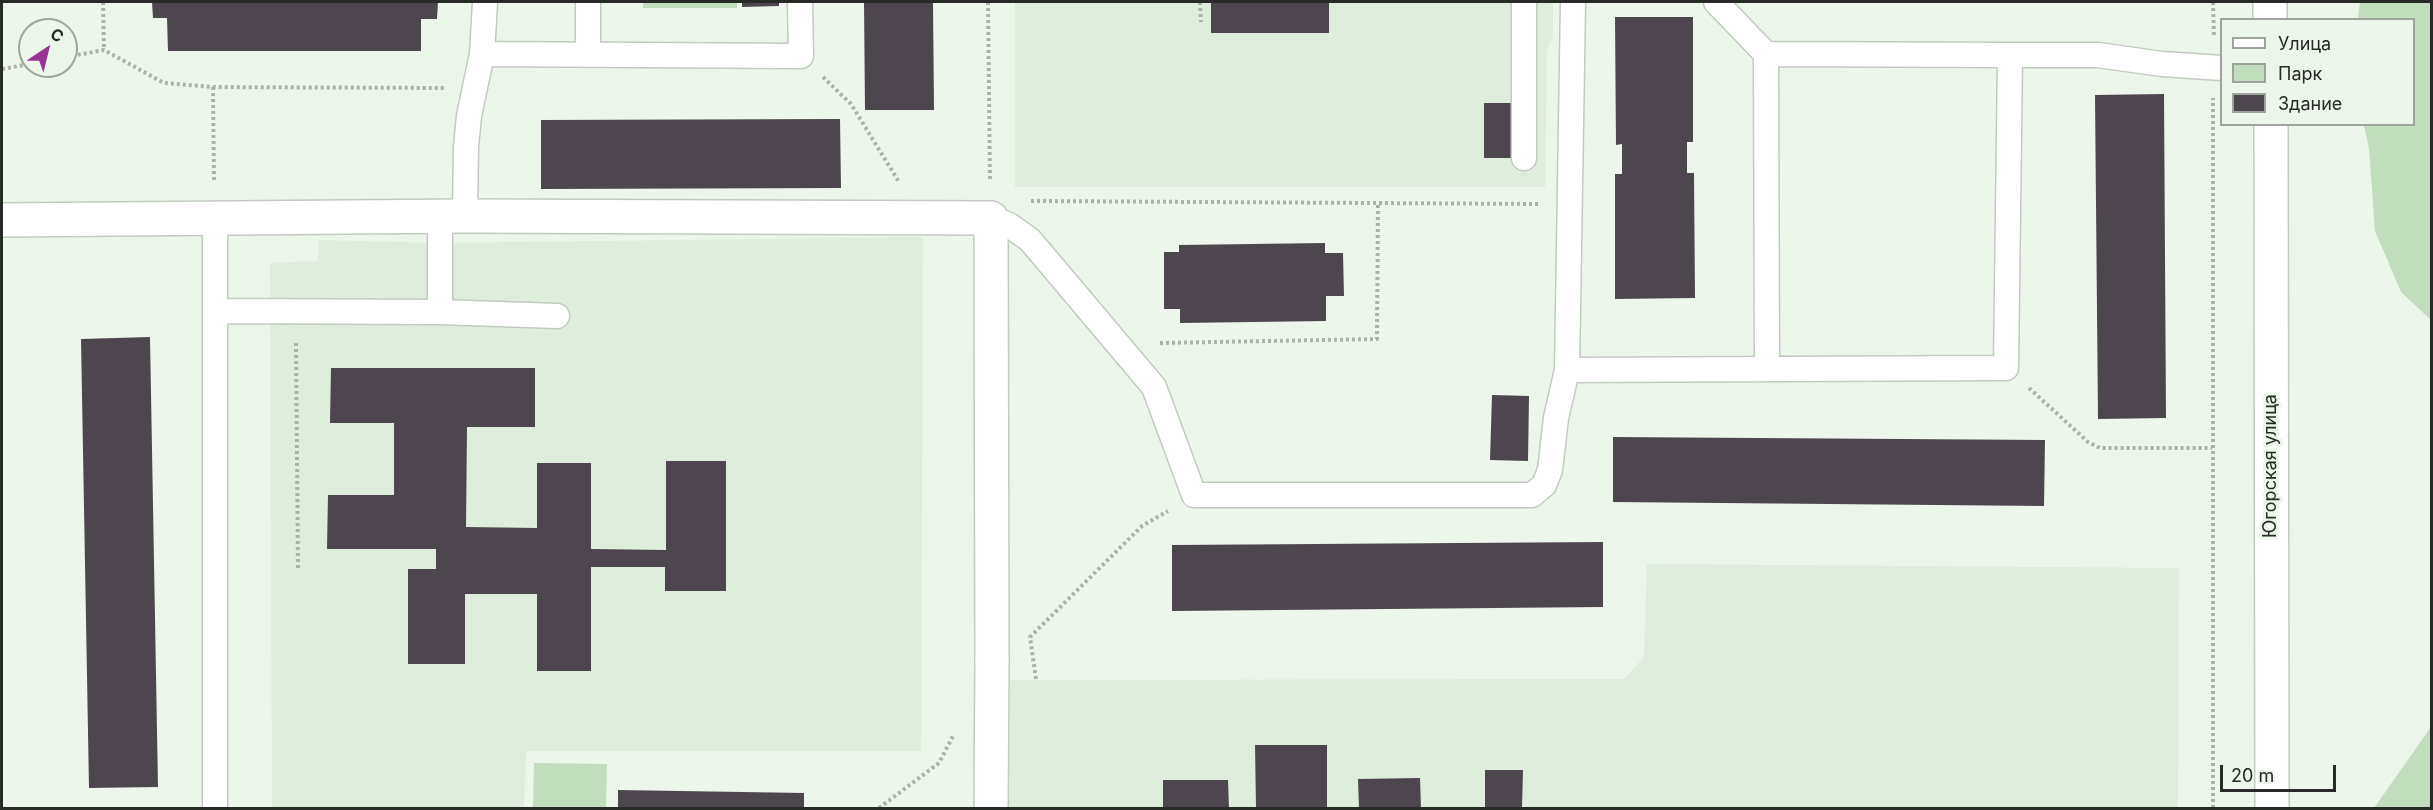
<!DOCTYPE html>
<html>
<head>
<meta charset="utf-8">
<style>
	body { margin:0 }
	#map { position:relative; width:2433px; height:810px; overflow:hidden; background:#edf6eb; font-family:Inter,sans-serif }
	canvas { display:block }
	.frame { position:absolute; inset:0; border:3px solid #272a26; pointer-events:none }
	.legend { position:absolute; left:2220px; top:18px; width:195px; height:108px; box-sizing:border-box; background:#edf6eb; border:2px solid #9ea49c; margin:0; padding:8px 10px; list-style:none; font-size:18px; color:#272a26 }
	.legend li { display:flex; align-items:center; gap:12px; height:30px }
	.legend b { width:30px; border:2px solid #9ea49c }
	.north { position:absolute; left:18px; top:18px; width:60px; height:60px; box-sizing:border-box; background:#edf6eb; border:2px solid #9ea49c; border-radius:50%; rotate:35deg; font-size:16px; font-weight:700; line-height:24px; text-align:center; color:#272a26 }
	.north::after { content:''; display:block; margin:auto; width:21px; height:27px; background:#9a3498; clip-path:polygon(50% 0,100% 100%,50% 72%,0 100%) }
	.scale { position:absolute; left:2220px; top:765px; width:116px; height:27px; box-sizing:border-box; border:3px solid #272a26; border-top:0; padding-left:8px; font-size:18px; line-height:21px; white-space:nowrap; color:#272a26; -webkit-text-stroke:4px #edf6eb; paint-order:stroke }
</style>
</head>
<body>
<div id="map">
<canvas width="2433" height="810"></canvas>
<div class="frame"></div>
<ul class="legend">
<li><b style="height:8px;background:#fff"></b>Улица</li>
<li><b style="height:16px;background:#c2dcbe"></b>Парк</li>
<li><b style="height:16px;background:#4e464e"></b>Здание</li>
</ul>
<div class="north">С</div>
<div class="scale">20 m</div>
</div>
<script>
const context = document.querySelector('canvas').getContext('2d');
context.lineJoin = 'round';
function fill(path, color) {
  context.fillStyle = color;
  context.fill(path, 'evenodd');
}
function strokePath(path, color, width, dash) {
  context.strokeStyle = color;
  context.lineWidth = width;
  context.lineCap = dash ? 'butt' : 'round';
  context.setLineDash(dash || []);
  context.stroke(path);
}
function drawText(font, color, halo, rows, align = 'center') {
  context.font = font + ' Inter,sans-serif';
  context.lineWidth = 6;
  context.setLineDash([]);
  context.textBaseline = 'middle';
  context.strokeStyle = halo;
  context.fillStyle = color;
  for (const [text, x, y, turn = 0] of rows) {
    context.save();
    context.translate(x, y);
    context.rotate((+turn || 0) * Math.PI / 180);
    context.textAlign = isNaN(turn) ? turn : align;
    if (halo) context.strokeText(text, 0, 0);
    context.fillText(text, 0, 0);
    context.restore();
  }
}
fill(new Path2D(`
	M1015,2H1553V38L1547,48L1545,187H1015Z
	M923,237L921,751H526L524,808H272L270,263L318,261L319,240L438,243Z
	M1647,564L2179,568L2178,808H1009L1010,680L1624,679L1644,657Z`), '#deeddc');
fill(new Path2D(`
	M643,2H737V8H643Z
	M2360,2H2431V320L2401,292L2375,231L2369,148L2364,125L2414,124V20L2358,19Z
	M2431,727V808H2374Z
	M534,763L607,764L606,808H533Z`), '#c2dcbe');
fill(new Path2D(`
	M152,2H438L437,19H421V51H168L167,18H153Z
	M742,2H779V6L742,7Z
	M864,2H933L934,110H865Z
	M1211,2H1329V33H1211Z
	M1615,17H1693V142H1687V173H1694L1695,298L1615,299V174H1622V144L1616,145Z
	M2164,94L2166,418L2098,419L2095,95Z
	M1484,103H1517V158H1484Z
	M840,119L841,188L541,189V120Z
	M1325,243V253H1343L1344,296H1326V321L1180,323V309H1164V252H1179V245Z
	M150,337L158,787L89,788L81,339Z
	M331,368H535V427H467L466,527L537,528V463H591V549L666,550V461H726V591H665V567H591V671H537V594H465V664H408V569H436V549H327L328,495H394V423H330Z
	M1492,395L1529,396L1528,461L1490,460Z
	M1613,437L2045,440L2044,506L1613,502Z
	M1603,542V607L1172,611V545Z
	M1255,745H1327V808H1256Z
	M1485,770H1523L1522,808H1485Z
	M1420,778L1421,808H1359L1358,779Z
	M1163,780H1228L1229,808H1163Z
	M618,790L804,793V808H618Z`), '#4e464e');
const service = new Path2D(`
	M1524,2V158
	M1716,2L1766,54
	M482,54L485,2
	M588,54V2
	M465,216L466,146L469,116L482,54L801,56L800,2
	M991,218L1009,225L1030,240L1154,387L1194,495H1532L1544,485L1550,470L1556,418L1567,370L1573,2
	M216,311L440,312L557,316
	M440,312V216
	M1767,368L1766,54L2010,55
	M1567,370L2006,368L2010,55H2098L2162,64L2222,68
	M215,808V218`);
const pedestrian = new Path2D(`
	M991,808L992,661`);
const minor = new Path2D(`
	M2,220L465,216L991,218L992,661`);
const tertiary = new Path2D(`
	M2270,2V20
	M2271,124L2272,808`);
strokePath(service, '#c2cbc0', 27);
strokePath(pedestrian, '#c2cbc0', 36);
strokePath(minor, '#c2cbc0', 36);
strokePath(tertiary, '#c2cbc0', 36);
strokePath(new Path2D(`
	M103,2L104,50
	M988,2L990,181
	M1200,2L1201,22
	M2213,2L2214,37
	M66,57L104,50L164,83L213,87L444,88
	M2,69L30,64
	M823,77L851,104L899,182
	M213,87L214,182
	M1031,201L1540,204
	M296,343L298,570
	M1160,343L1377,339L1378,202
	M2029,388L2088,442L2100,448H2212
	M1036,679L1030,637L1142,526L1168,511
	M879,808L939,763L954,734
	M2213,808V98`), '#abb2aa', 4, [3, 3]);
strokePath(service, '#fff', 24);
strokePath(pedestrian, '#fff', 33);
strokePath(minor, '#fff', 33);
strokePath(tertiary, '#fff', 33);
drawText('18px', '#272a26', '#edf6eb', [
	["Югорская улица",2271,466,-90]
]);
</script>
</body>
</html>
